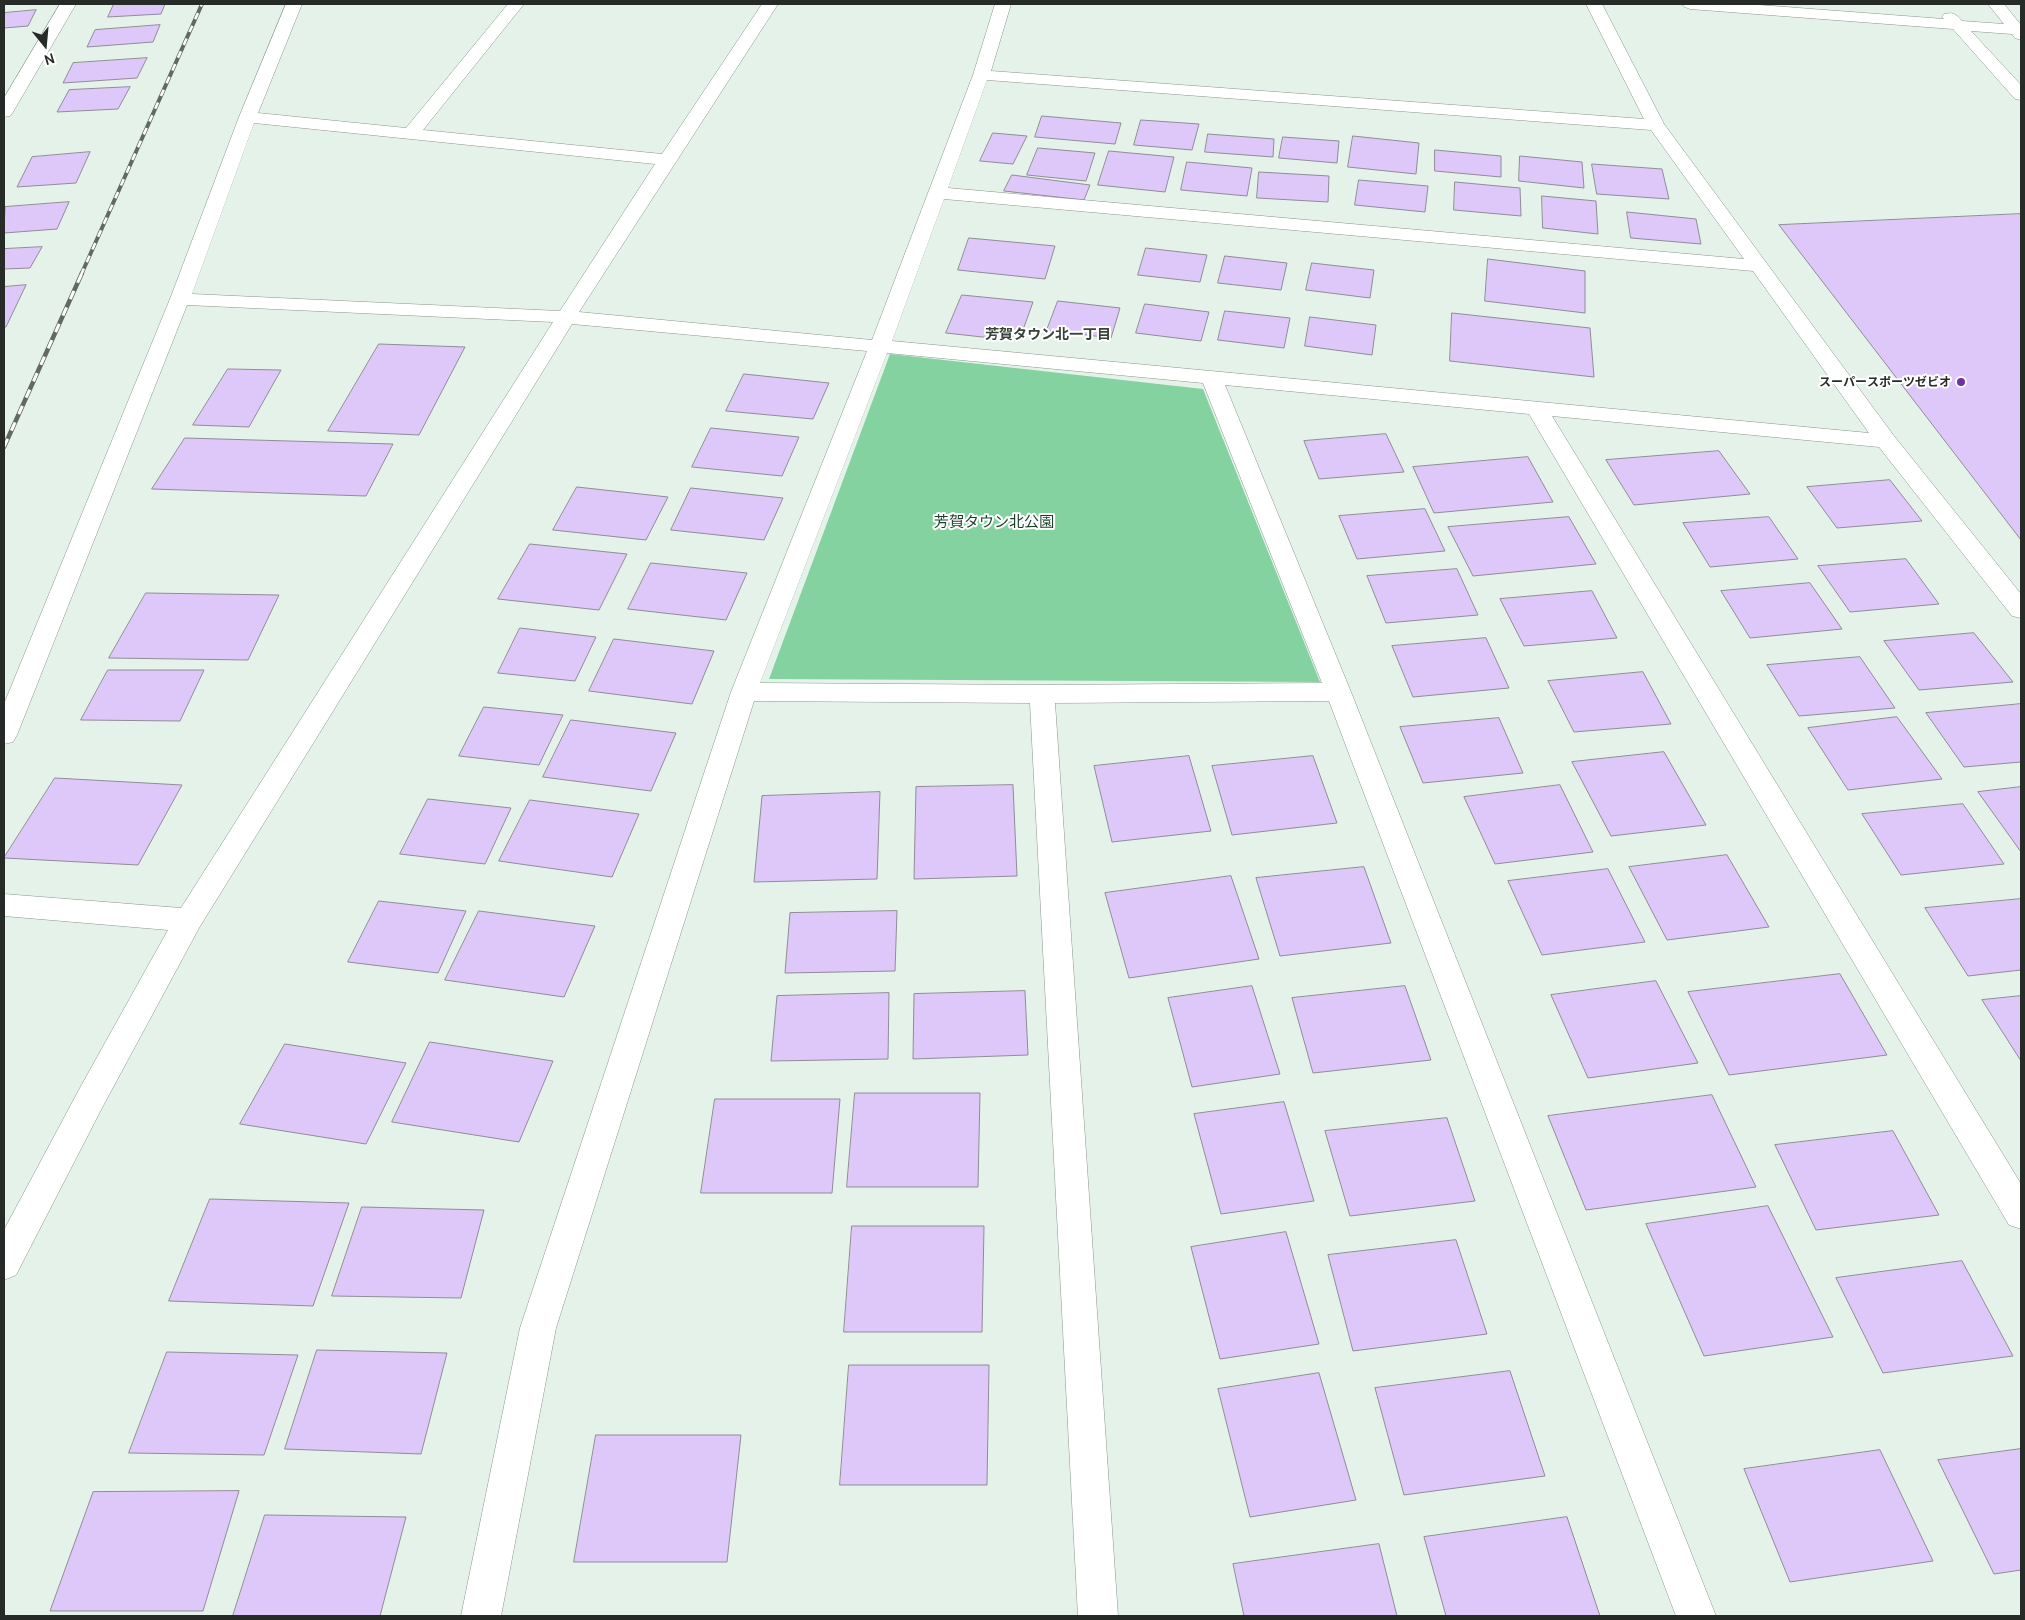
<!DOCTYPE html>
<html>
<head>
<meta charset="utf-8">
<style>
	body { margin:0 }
	#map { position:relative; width:2025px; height:1620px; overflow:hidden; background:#e5f2e9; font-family:Cabin,sans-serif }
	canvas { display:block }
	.frame { position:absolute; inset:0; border:5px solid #262b27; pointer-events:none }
	.north { position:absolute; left:20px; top:20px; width:50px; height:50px; -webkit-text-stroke:4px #fff; paint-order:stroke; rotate:163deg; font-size:14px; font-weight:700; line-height:20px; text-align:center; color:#262b27 }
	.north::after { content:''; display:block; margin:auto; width:18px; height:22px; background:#262b27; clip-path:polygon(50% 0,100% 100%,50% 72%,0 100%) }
</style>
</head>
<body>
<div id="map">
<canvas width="2025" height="1620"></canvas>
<div class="frame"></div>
<div class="north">N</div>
</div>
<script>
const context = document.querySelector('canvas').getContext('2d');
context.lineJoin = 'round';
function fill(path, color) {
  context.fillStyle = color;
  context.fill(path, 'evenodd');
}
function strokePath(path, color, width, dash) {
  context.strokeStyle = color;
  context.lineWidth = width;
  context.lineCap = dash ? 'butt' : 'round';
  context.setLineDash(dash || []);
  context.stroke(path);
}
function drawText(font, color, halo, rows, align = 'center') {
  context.font = font + ' Cabin,"Noto Sans JP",sans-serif';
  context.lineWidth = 4;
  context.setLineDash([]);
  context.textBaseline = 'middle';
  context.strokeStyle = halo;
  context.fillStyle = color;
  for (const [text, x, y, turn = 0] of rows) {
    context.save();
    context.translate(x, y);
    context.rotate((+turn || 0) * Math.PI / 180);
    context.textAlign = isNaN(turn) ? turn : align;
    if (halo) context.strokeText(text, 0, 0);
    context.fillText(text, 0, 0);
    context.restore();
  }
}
fill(new Path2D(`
	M890,354L1203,389L1320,682L769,679Z`), '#85d2a1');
const building = new Path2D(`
	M114,4H165L161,14L108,17Z
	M36,10L28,26L4,28V13Z
	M160,25L153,42L87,47L95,30Z
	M147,58L137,78L63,83L73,63Z
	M130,87L118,109L57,112L69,90Z
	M1042,116L1121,123L1115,144L1035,137Z
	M1141,120L1199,124L1192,150L1134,145Z
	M993,133L1027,136L1013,164L980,161Z
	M1208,134L1274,139L1273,157L1205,152Z
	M1353,136L1419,143L1416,174L1348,167Z
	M1283,137L1339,141L1337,163L1279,158Z
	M1038,148L1095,153L1086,181L1027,175Z
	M1435,150L1501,156V177L1435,171Z
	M1109,151L1174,157L1165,192L1098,185Z
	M90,152L76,183L17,187L32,157Z
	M1520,156L1582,162L1584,188L1519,181Z
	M1187,162L1252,168L1247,196L1181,190Z
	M1592,164L1662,169L1669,199L1597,194Z
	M1259,172L1329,176L1328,202L1257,198Z
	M1012,175L1090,185L1084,200L1004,191Z
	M1359,180L1428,186L1425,212L1355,205Z
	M1455,182L1520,188L1521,216L1454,210Z
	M1542,196L1596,201L1598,234L1543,228Z
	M69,202L57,229L4,233L5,207Z
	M1627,212L1696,219L1701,244L1631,238Z
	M2021,214V540L1779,225Z
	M969,238L1055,246L1045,279L958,270Z
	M42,247L30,268L4,269V249Z
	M1146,248L1207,255L1200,282L1138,275Z
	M1225,256L1287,263L1281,290L1218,283Z
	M1488,259L1585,271V313L1485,301Z
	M1312,263L1374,270L1370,298L1306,290Z
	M26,285L6,327H4V287Z
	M962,295L1033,302L1019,341L946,333Z
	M1058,301L1120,308L1111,338L1047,330Z
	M1145,304L1209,312L1201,341L1136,333Z
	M1225,311L1290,318L1284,348L1218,340Z
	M1452,313L1590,328L1594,377L1450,361Z
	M1310,317L1376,325L1372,355L1305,346Z
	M379,344L465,347L419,435L328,431Z
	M228,369L281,370L249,427L193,425Z
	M744,374L829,383L813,419L726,411Z
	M711,428L799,437L782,476L692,467Z
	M1386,434L1404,472L1319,479L1304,441Z
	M185,438L393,444L366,496L152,489Z
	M1719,451L1750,494L1634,505L1606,460Z
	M1528,457L1553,502L1434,513L1413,467Z
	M1890,480L1922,521L1837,528L1807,487Z
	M577,487L668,497L646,540L553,530Z
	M691,488L783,498L764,540L671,530Z
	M1425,509L1445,551L1357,559L1339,516Z
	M1569,517L1596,564L1473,576L1448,527Z
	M1769,517L1798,559L1710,567L1683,523Z
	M530,544L627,554L599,610L498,599Z
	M1906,559L1939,604L1850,612L1818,566Z
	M651,563L747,573L726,620L628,609Z
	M1457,569L1478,615L1386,623L1367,576Z
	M1810,583L1842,629L1750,638L1721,591Z
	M1592,591L1617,638L1524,646L1500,599Z
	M146,593L279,595L248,660L109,658Z
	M520,628L596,637L575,681L498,673Z
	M1974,633L2013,682L1919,690L1884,641Z
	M1486,638L1509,688L1413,697L1392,646Z
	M614,639L714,651L692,704L589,691Z
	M1860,657L1895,708L1799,716L1767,665Z
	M108,670H204L180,721L81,720Z
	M1643,672L1671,724L1574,732L1548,681Z
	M2021,704V762L1964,767L1926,713Z
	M484,707L563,715L539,765L459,756Z
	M1897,717L1942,779L1848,790L1808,728Z
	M1499,718L1523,773L1423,783L1400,727Z
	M571,720L676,733L651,791L543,777Z
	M1664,752L1706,825L1611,836L1572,762Z
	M1189,756L1211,831L1112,842L1094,766Z
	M1313,756L1337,823L1232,835L1212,766Z
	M55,778L182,785L138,865L4,858Z
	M1013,785L1017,876L914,879L916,787Z
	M1560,785L1593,852L1495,864L1464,797Z
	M2021,787V852L1978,792Z
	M880,792L877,879L754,882L762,796Z
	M428,799L511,808L485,864L400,854Z
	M530,800L639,814L612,877L499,861Z
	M1963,804L2004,864L1901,875L1862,814Z
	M1727,855L1769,927L1667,940L1629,867Z
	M1364,867L1391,943L1280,956L1256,878Z
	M1608,869L1645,942L1542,955L1508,881Z
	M1231,876L1259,959L1129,978L1105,893Z
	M2021,899V970L1968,976L1925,908Z
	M379,901L466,911L438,973L348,962Z
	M479,911L595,926L564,997L445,980Z
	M897,911L895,971L785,973L790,913Z
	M1840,974L1887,1055L1729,1075L1688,992Z
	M1656,981L1698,1063L1588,1078L1551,995Z
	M1252,986L1280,1074L1192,1087L1168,998Z
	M1405,986L1431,1060L1313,1073L1292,998Z
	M1025,991L1028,1055L913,1059L914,994Z
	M889,993L888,1059L771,1061L777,996Z
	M2021,996V1061L1982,1000Z
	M430,1042L553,1061L519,1142L392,1122Z
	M285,1044L406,1063L366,1144L240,1124Z
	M855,1093H980L978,1187H847Z
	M1712,1095L1756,1187L1586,1210L1548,1116Z
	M715,1099H840L832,1193H701Z
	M1284,1102L1314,1201L1221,1214L1194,1114Z
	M1447,1118L1475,1201L1350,1216L1325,1131Z
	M1893,1131L1939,1215L1816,1230L1775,1145Z
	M210,1199L349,1203L313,1306L169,1301Z
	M1768,1206L1833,1337L1704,1356L1646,1224Z
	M362,1207L484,1210L461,1298L332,1296Z
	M852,1226H984L982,1332H844Z
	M1286,1232L1319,1344L1220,1359L1191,1247Z
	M1456,1240L1487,1334L1353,1351L1328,1255Z
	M1962,1261L2013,1356L1883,1373L1836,1278Z
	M317,1350L447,1353L421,1454L285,1449Z
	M167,1352L298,1355L264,1455L129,1453Z
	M849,1365H989L987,1485H840Z
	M1510,1371L1545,1476L1404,1495L1375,1388Z
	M1319,1373L1356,1500L1250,1517L1218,1389Z
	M596,1435H741L727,1562H574Z
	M2021,1449V1570L1994,1574L1938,1460Z
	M1880,1450L1933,1561L1790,1582L1744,1469Z
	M239,1491L203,1611H50L93,1492Z
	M265,1515L406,1517L380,1616H233Z
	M1567,1517L1600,1616H1446L1424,1537Z
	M1379,1544L1397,1616H1244L1233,1564Z`);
fill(building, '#dec8fa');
strokePath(building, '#908b97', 1);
const minor = new Path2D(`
	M60,4H76L13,112L10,116L4,117V98Z
	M286,4H302L258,113L406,128L508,4H524L423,130L662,154L762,4H778L579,312L872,340L973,75L995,4H1011L991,71L1644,119L1586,4H1602L1664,124L1894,436L2021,594V618L2012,616L1879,447L1552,416L2021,1184V1229L2009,1225L1529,414L1225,385L1351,692L1716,1616H1676L1329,701L1055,703L1118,1616H1078L1030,703L754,701L556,1328L501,1616H461L520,1328L731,692L867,351L572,324L199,928L103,1106L16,1275L4,1280V1230L81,1086L168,930L4,916V894L181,908L553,322L187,305L17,735L13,742L4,744V704L170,299L239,117ZM987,80L1651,130L1744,259L948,188ZM254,123L655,164L560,311L192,294ZM944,199L1753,271L1869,433L892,341ZM887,353L1203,383L1322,683L1042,685L760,683Z
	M1682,4H1746L1944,19L1942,17L1944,14C1953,12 1956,14 1962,21L2004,24L1988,4H2004L2021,25V40L2015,38L2012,34L1971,31L2021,85V100L2015,99L1953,29L1690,9L1685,7Z`);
strokePath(minor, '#8a958d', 1);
fill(minor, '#fff');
const railFar1 = new Path2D(`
	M81,275L202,4`);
const rail = new Path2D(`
	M4,447L82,273`);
strokePath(railFar1, '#626964', 4);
strokePath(rail, '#626964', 4.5);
strokePath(railFar1, '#fff', 2.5, [7]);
strokePath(rail, '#fff', 3, [9]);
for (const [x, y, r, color] of [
	[1961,382,5,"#7030a6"]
]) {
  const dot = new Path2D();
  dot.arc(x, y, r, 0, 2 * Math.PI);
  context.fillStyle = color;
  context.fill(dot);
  strokePath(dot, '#fff', 2);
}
drawText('bold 12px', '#262b27', '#fff', [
	["スーパースポーツゼビオ",1951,382]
], 'right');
drawText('bold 14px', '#37423b', '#fff', [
	["芳賀タウン北一丁目",1048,335]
]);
drawText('15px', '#183f28', '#fff', [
	["芳賀タウン北公園",994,523]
]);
</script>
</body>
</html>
